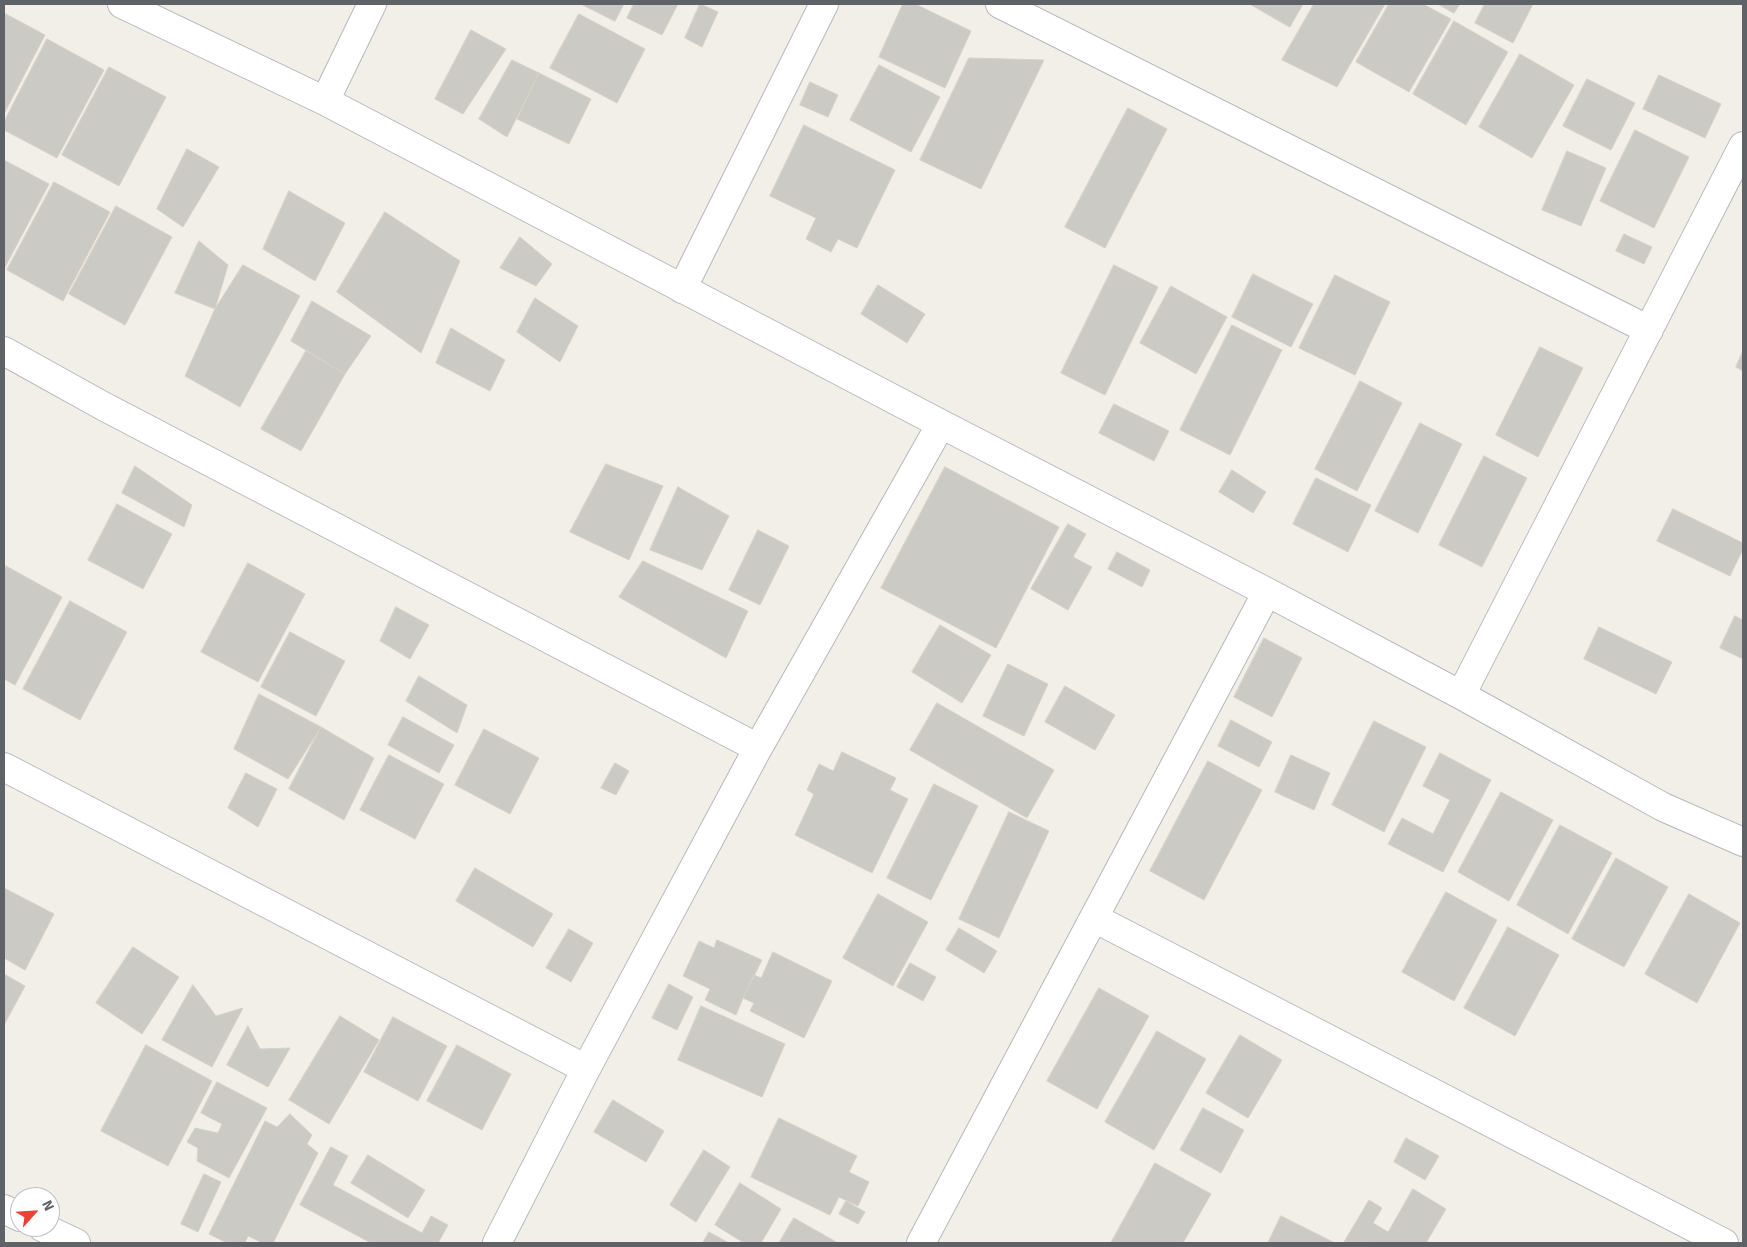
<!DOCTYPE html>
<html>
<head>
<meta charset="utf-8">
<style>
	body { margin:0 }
	#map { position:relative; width:1747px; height:1247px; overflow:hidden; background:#f1efe8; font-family:Signika,sans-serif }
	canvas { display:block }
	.frame { position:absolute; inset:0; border:5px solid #5f6368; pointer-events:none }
	.north { position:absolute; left:10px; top:1187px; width:50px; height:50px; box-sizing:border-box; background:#fff; border:1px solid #bfc1c3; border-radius:50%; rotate:64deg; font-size:14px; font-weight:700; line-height:20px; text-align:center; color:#5f6368 }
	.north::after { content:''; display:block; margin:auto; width:18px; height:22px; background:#ea4335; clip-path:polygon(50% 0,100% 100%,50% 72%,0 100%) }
</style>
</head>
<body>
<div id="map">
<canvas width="1747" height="1247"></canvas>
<div class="frame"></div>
<div class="north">N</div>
</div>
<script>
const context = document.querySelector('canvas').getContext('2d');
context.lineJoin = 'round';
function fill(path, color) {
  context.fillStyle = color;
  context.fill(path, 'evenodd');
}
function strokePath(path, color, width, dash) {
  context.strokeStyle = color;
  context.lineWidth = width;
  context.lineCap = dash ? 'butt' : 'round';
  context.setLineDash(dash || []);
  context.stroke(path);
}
const building = new Path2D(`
	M581,4H624L615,21Z
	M634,4H678L662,35L627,18Z
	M700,4L718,12L702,47L685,38Z
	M903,4H915L971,31L945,88L879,57Z
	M1250,4H1303L1290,27Z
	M1314,4H1385L1337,87L1282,60Z
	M1389,4H1423L1451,19L1409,92L1356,62Z
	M1438,4H1460L1454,13Z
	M1485,4H1533L1513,43L1475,23Z
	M4,13L45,35L4,114Z
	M579,14L645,49L617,103L550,68Z
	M1454,21L1508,52L1466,125L1413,94Z
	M471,30L506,49L463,114L435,99Z
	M47,39L104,70L57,158L4,130V122Z
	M1520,54L1574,85L1532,158L1479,127Z
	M969,58L1044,60L981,189L920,160Z
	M512,60L539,73L507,137L479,119Z
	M879,65L940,97L911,152L850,120Z
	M109,67L166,97L119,186L62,155Z
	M539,73L591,99L569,144L517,119Z
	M1659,75L1721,104L1705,138L1643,109Z
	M1587,79L1635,103L1611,150L1563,126Z
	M810,82L838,95L828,117L800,105Z
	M1128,108L1167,129L1105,248L1065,227Z
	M804,125L895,170L857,248L838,239L831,252L806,239L816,218L770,196Z
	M1635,130L1689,157L1654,228L1600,201Z
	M187,149L219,167L183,227L157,209Z
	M1567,151L1606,168L1581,226L1542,210Z
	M4,160L49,184L4,269Z
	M54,182L110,212L63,301L7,270Z
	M289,191L345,223L315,281L263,249Z
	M116,206L172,237L125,325L69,294Z
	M385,212L460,261L421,353L337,292Z
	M1624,234L1652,247L1644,264L1616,251Z
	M520,237L552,264L536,286L500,268Z
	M199,241L228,265L215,309L175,293Z
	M243,265L300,296L240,407L185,376L215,309Z
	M1114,265L1158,287L1105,395L1061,373Z
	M1253,274L1313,304L1291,347L1232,317Z
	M1335,275L1390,302L1355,375L1299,348Z
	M878,285L925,314L907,343L861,314Z
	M1171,286L1227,317L1196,374L1140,343Z
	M535,298L578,326L560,362L517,332Z
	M312,301L371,336L345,374L291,341Z
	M1232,325L1282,350L1230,455L1180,430Z
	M451,328L505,360L490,391L436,363Z
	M1540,347L1583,368L1538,457L1496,435Z
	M306,351L345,374L301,451L261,429Z
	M1743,351V371L1736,367Z
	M1360,381L1402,403L1357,491L1315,469Z
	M1114,404L1169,431L1154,461L1099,433Z
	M1420,423L1462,444L1418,533L1375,511Z
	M1484,456L1527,478L1482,567L1439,545Z
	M606,464L663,486L629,560L570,532Z
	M135,466L192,505L184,527L122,493Z
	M945,467L1059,527L996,648L881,588Z
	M1232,470L1266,492L1253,513L1219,492Z
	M1316,478L1371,505L1348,552L1293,524Z
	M678,487L729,516L702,570L650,550Z
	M117,504L172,534L143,589L88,560Z
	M1673,509L1743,543V549L1730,576L1657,541Z
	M1068,524L1086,534L1073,557L1092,567L1068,610L1031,589Z
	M758,530L789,546L760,605L729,590Z
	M1117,552L1150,570L1142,587L1108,569Z
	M643,561L748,611L726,658L619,597Z
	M248,563L305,594L258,682L201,652Z
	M6,566L62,597L15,685L4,679V570Z
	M70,601L127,632L80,720L23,689Z
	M396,607L429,625L410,659L380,641Z
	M1735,616L1743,620V659L1720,648Z
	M940,625L991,655L962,703L912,672Z
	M1599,627L1672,662L1656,694L1584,659Z
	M290,632L345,661L316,716L261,687Z
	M1264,638L1302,658L1272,717L1234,697Z
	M1008,664L1048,684L1024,736L983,716Z
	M419,676L467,705L457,733L406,701Z
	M1065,686L1115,715L1095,750L1045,722Z
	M259,694L321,727L288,779L234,749Z
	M937,703L1054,770L1027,818L910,750Z
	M403,717L454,745L439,773L388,745Z
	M1231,720L1272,742L1259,767L1218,746Z
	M1374,721L1426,747L1384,832L1332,805Z
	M321,727L374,758L344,820L289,789Z
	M484,729L539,758L510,814L455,785Z
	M842,752L896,778L890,790L908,799L872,873L795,835L814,794L807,790L819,764L833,771Z
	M1440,753L1491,780L1443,872L1388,844L1402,818L1433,834L1450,800L1423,786Z
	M389,755L444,784L415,839L360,810Z
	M1291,755L1330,773L1314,810L1275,792Z
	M1208,761L1262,790L1204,900L1150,871Z
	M615,763L629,771L616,795L601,788Z
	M246,773L277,789L258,827L228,808Z
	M934,784L978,806L931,900L887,878Z
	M1501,792L1553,820L1509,901L1458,872Z
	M1009,812L1049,831L999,938L959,919Z
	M1560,825L1612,853L1568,934L1517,905Z
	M1616,858L1668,887L1624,967L1572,939Z
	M475,868L553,914L533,947L456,901Z
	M4,888L54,914L25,970L4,958Z
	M1446,892L1497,920L1454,1001L1402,972Z
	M878,894L928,922L893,986L843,958Z
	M1689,894L1740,923L1697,1003L1645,974Z
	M1508,927L1559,955L1515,1036L1464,1008Z
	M959,928L997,951L984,973L946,950Z
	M569,929L593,943L571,982L546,968Z
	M717,940L762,960L743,998L736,1015L705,1000L710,989L683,976L699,941L714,948Z
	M133,947L179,977L142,1034L96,1003Z
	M773,952L832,981L804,1038L750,1011L754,1003L743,998L754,975L761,978Z
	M910,963L936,977L923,1001L897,987Z
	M4,974L25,986L4,1025Z
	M669,984L693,997L677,1030L652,1018Z
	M193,985L216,1016L243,1008L212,1067L162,1040Z
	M1099,988L1149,1016L1097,1109L1047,1081Z
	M701,1006L785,1044L762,1097L678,1060Z
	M340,1016L379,1040L329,1124L289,1100Z
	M393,1017L447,1046L418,1101L364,1072Z
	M248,1026L260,1049L290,1048L268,1087L227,1065Z
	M1157,1031L1206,1059L1154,1150L1105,1122Z
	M1240,1035L1282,1060L1248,1118L1206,1093Z
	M146,1045L212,1081L168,1166L101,1131Z
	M457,1045L511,1074L482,1130L427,1101Z
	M217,1082L267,1108L229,1178L197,1161L198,1148L187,1142L195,1128L218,1133L222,1124L201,1113Z
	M613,1100L664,1131L646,1162L594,1132Z
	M1203,1108L1244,1130L1221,1173L1180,1150Z
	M290,1114L312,1135L307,1144L318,1153L273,1243H263L248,1236L245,1243H227L209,1234L265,1121L277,1127Z
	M779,1118L857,1156L849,1172L869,1182L858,1206L839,1197L830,1215L751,1177Z
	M1406,1138L1439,1156L1425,1180L1394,1162Z
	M331,1147L348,1156L333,1185L422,1233L431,1216L448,1225L438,1243H371L300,1205Z
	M704,1150L730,1167L696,1222L670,1205Z
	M368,1155L425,1190L408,1218L351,1183Z
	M1155,1163L1211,1194L1183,1243H1111Z
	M204,1174L221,1182L198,1232L181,1224Z
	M740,1183L781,1209L761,1243H744L715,1225Z
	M1413,1189L1446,1209L1426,1243L1344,1242L1369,1200L1382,1208L1373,1223L1388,1232Z
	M846,1201L865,1212L858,1224L839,1214Z
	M1281,1216L1335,1243H1268Z
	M794,1218L838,1243H779Z
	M709,1232L729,1243H703Z`);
fill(building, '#cccac5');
strokePath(building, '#d6d1c6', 1);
const street = new Path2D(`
	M122,4L325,101L941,424L1267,592L1461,695L1663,807L1743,842
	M1000,4L1649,330
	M325,101L372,4
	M682,289L824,4
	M4,351L103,406L758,748
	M1461,695L1743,146
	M4,767L586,1069
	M1094,918L1724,1243
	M4,1209L20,1217
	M42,1227L76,1243
	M497,1243L586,1069L758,748L941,424
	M921,1243L1267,592`);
strokePath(street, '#b5b8bc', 30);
strokePath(street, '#fff', 28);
</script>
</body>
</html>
